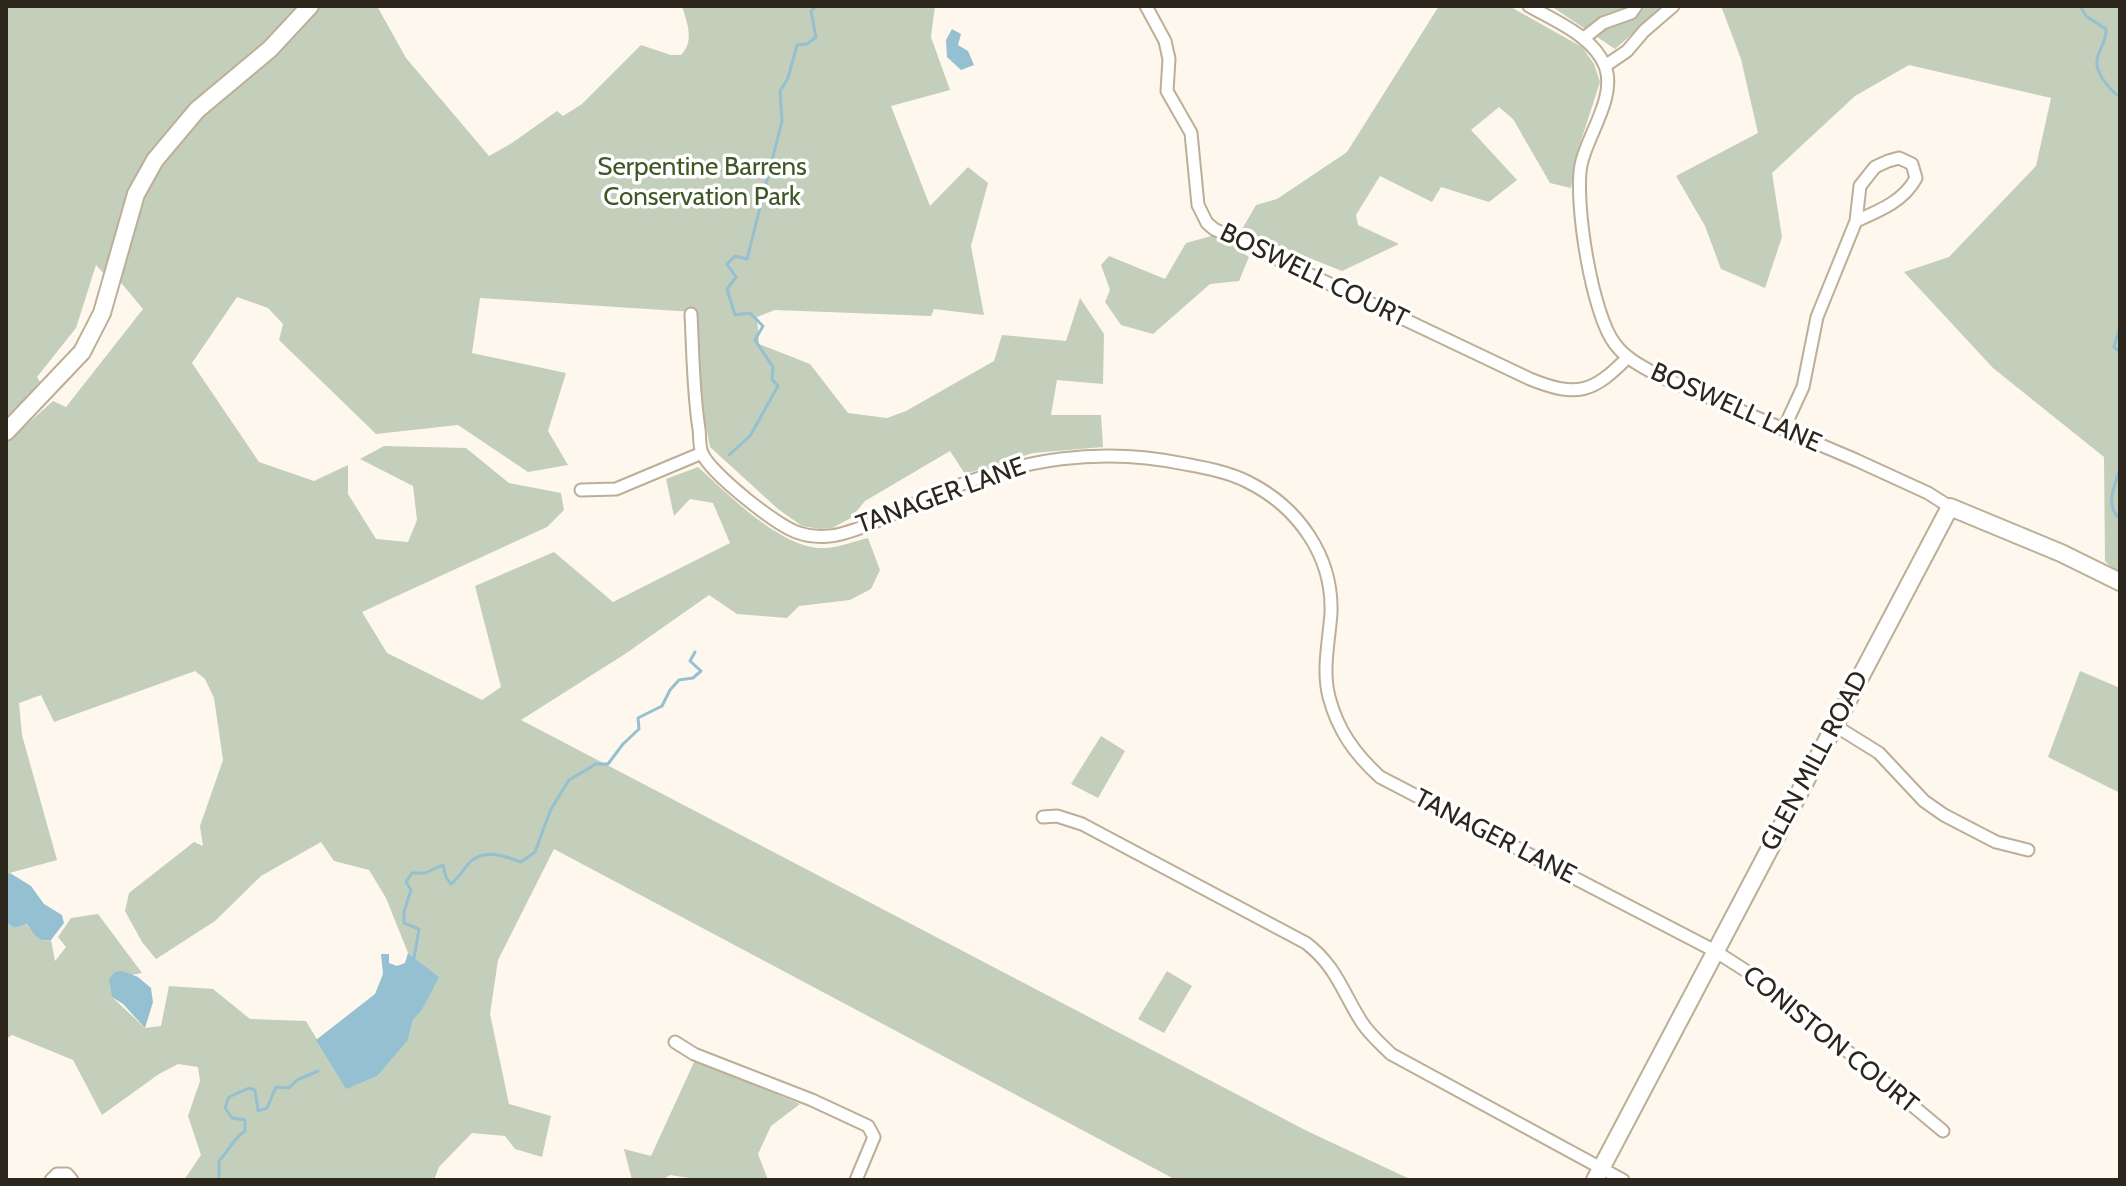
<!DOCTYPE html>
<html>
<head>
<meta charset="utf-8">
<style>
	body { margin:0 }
	#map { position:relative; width:2126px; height:1186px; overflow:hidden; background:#fef7ee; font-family:Cabin,sans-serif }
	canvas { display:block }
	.frame { position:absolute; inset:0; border:8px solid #2c261d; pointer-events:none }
</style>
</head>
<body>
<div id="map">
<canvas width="2126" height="1186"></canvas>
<div class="frame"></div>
</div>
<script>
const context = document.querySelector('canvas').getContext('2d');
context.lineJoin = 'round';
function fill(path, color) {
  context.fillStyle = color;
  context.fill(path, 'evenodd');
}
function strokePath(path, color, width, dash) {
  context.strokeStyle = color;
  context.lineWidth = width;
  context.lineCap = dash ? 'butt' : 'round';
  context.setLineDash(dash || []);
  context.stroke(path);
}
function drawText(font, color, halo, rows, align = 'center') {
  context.font = font + ' Cabin,sans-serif';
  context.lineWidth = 7;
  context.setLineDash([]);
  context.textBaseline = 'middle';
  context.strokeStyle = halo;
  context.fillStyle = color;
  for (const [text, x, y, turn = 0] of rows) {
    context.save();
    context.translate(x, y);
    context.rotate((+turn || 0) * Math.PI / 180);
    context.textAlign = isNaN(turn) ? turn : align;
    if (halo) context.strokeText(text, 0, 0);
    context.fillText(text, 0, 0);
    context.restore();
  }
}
fill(new Path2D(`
	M6,6H377L406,58L489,156L512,143L557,111L563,116L582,104L641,45L671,55H681C695,41 687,23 682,6H935L931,37L950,90L891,106L930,206L968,167L988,183L971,246L984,315L934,309L931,316L775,310L757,317L759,344L810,364L848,413L887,418L906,411L994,361L1002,335L1066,341L1080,298L1104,334L1103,384L1057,380L1051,415H1101L1103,447L1033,453L965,474L950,451L865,501L851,518L832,528L820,529L802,526L778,509L710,447L702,406L693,312L480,298L472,353L566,373L548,431L568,465L528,472L458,425L376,434L279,340L283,324L268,308L237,297L192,363L259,462L314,481L348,465V494L376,539L408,542L417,520L413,486L360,459L384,446L466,448L509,483L561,493L564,510L547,527L362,612L387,653L482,700L501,687L475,586L554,552L613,602L730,543L713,503L690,499L674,516L666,479L698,467C728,494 783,551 826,548C840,547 855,541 868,538L880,570L871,589L850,600L799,606L787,618L737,614L709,595L625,654L521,720L1307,1131L1412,1180H1176L554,849L498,960L490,1014L509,1104L551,1116L542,1157L515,1149L505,1136L472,1133L439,1167L434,1180H184L201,1155L188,1116L200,1081L198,1067L178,1064L159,1074L102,1115L73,1060L12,1035L6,1039V922L14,928L25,924L45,941L51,940L55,961L66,947L58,937L71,918L98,914L142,973L131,975L123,971L112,997L145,1028L161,1026L169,986L213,989L250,1019L306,1021L346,1088L409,1037L413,1020L422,1010L438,977L408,953L386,898L369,870L334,861L321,842L261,876L215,921L156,959L142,942L125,911L129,893L194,842L203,846L200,826L223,760L214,698L205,679L195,671L54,722L41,695L19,703L22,735L57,860L6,874V443L53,401L66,407L143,309L113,273L105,275L96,265L76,328L37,377L40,382L6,419Z
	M1439,6H1509L1582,47L1594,64L1600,82L1579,147L1571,188L1550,183L1513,119L1499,107L1471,130L1517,180L1489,202L1441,187L1432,202L1380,176L1356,215L1358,225L1399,244L1342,271L1241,231L1256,205L1277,199L1347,152Z
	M1551,6H1664L1615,49Z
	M1721,6H2120V576L2105,561L2104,457L1993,368L1904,272L1949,257L2036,166L2051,98L1909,65L1855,96L1772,173L1782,237L1765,288L1721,269L1705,226L1676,176L1758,133L1741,59Z
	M1215,235L1249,257L1239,281L1210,284L1153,334L1121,325L1105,302L1110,290L1101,265L1109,256L1165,279L1186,243Z
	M2080,671L2120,688V793L2048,757Z
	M1101,736L1125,751L1098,798L1071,784Z
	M1167,971L1192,986L1164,1033L1138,1019Z
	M695,1060L800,1104L771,1126L758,1154L768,1180H702L670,1175L662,1180H632L624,1149L651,1156Z`), '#c3cfba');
fill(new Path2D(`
	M952,29L961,34L958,45L968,51L974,65L961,70L947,57L946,40Z
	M10,873L31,886L44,904L62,915L64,923L51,940C36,943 34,931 26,924L14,928L6,922V874Z
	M408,953L439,977L422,1010L413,1020L408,1040L377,1076L346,1089L316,1040L375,994L383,974L381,954H389V963L397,966L405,963Z
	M123,971L138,977L151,988L153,1002L145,1028L123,1004L112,997L109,979L115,972Z`), '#95c0d2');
strokePath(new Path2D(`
	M2080,6L2086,16L2106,29C2107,41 2099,48 2097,60C2095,73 2110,90 2120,97
	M2120,326L2114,347L2120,352
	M729,455L750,436L778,386L772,379L773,367L755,340L763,326L750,313L735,315L727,289L736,277L727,264L735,256L747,259L782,121L780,91L788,78L797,45L807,44L816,37L811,11L816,6
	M2120,468C2115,486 2104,505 2120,519
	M414,958L419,929L404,923V912L411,890L406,882L412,873H425L443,865L446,877L451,884C459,878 463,870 469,863C483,848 504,856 521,862L535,852L551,809L569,780L596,764H608L623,744L639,729L638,718L662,706L670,690L679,680L693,678L701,671L690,661L695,652
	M219,1180V1161C229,1150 233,1139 245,1131V1120L232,1118L225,1108L229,1097L249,1088L255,1090L258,1111L267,1108L276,1087L289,1088L297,1080L318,1071`), '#95c0d2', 3);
const minor = new Path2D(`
	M1146,6L1165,41L1169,59L1167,91L1191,133L1198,205L1207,223L1214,229L1530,379C1577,398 1593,393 1628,357
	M1529,6C1555,21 1593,36 1605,66C1617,97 1587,135 1581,165C1574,202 1592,315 1615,344C1626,359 1643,367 1659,376L1856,460L1928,493L1950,507
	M1584,38L1603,23L1631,13L1636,6
	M1605,66L1627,51L1644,31L1673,6
	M691,314C693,352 693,391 699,429C700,436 699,446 702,453C710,473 778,527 799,533C808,536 820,537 829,536C857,534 914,503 942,492C1021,459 1100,446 1185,464C1206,468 1229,472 1248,482C1298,507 1333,556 1331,613C1329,642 1322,669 1329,697C1338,731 1355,754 1380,777L1715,951L1768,985L1943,1131
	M1784,428L1803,387L1817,317L1856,221L1860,186L1875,167L1888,161L1899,158L1912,164L1916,178C1904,201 1879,211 1856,221
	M581,490L616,489L702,453
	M1834,725L1879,753L1924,801L1944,815L1996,842L2028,850
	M1043,817L1057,816L1082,824L1306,943C1336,966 1342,991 1361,1021C1369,1034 1380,1043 1391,1054L1623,1180
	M675,1042L694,1054L812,1100L868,1126L874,1137L856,1180
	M51,1180L57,1174H67L72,1180`);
const secondary = new Path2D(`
	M6,432L82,352L102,313L136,194L155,160L197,110L270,49L310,6
	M1595,1180L1950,507L2061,553L2120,582`);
strokePath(minor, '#bdae97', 15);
strokePath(secondary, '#bdae97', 20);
strokePath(minor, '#fff', 11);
strokePath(secondary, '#fff', 16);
drawText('26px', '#3e5725', '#fff', [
	["Serpentine Barrens",702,167],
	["Conservation Park",702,197]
]);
drawText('26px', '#2c261d', '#fff', [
	["BOSWELL COURT",1314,276,26],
	["BOSWELL LANE",1736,408,24],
	["TANAGER LANE",941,496,-20],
	["GLEN MILL ROAD",1815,761,-62],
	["TANAGER LANE",1495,837,27],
	["CONISTON COURT",1830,1040,39]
]);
</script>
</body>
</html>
